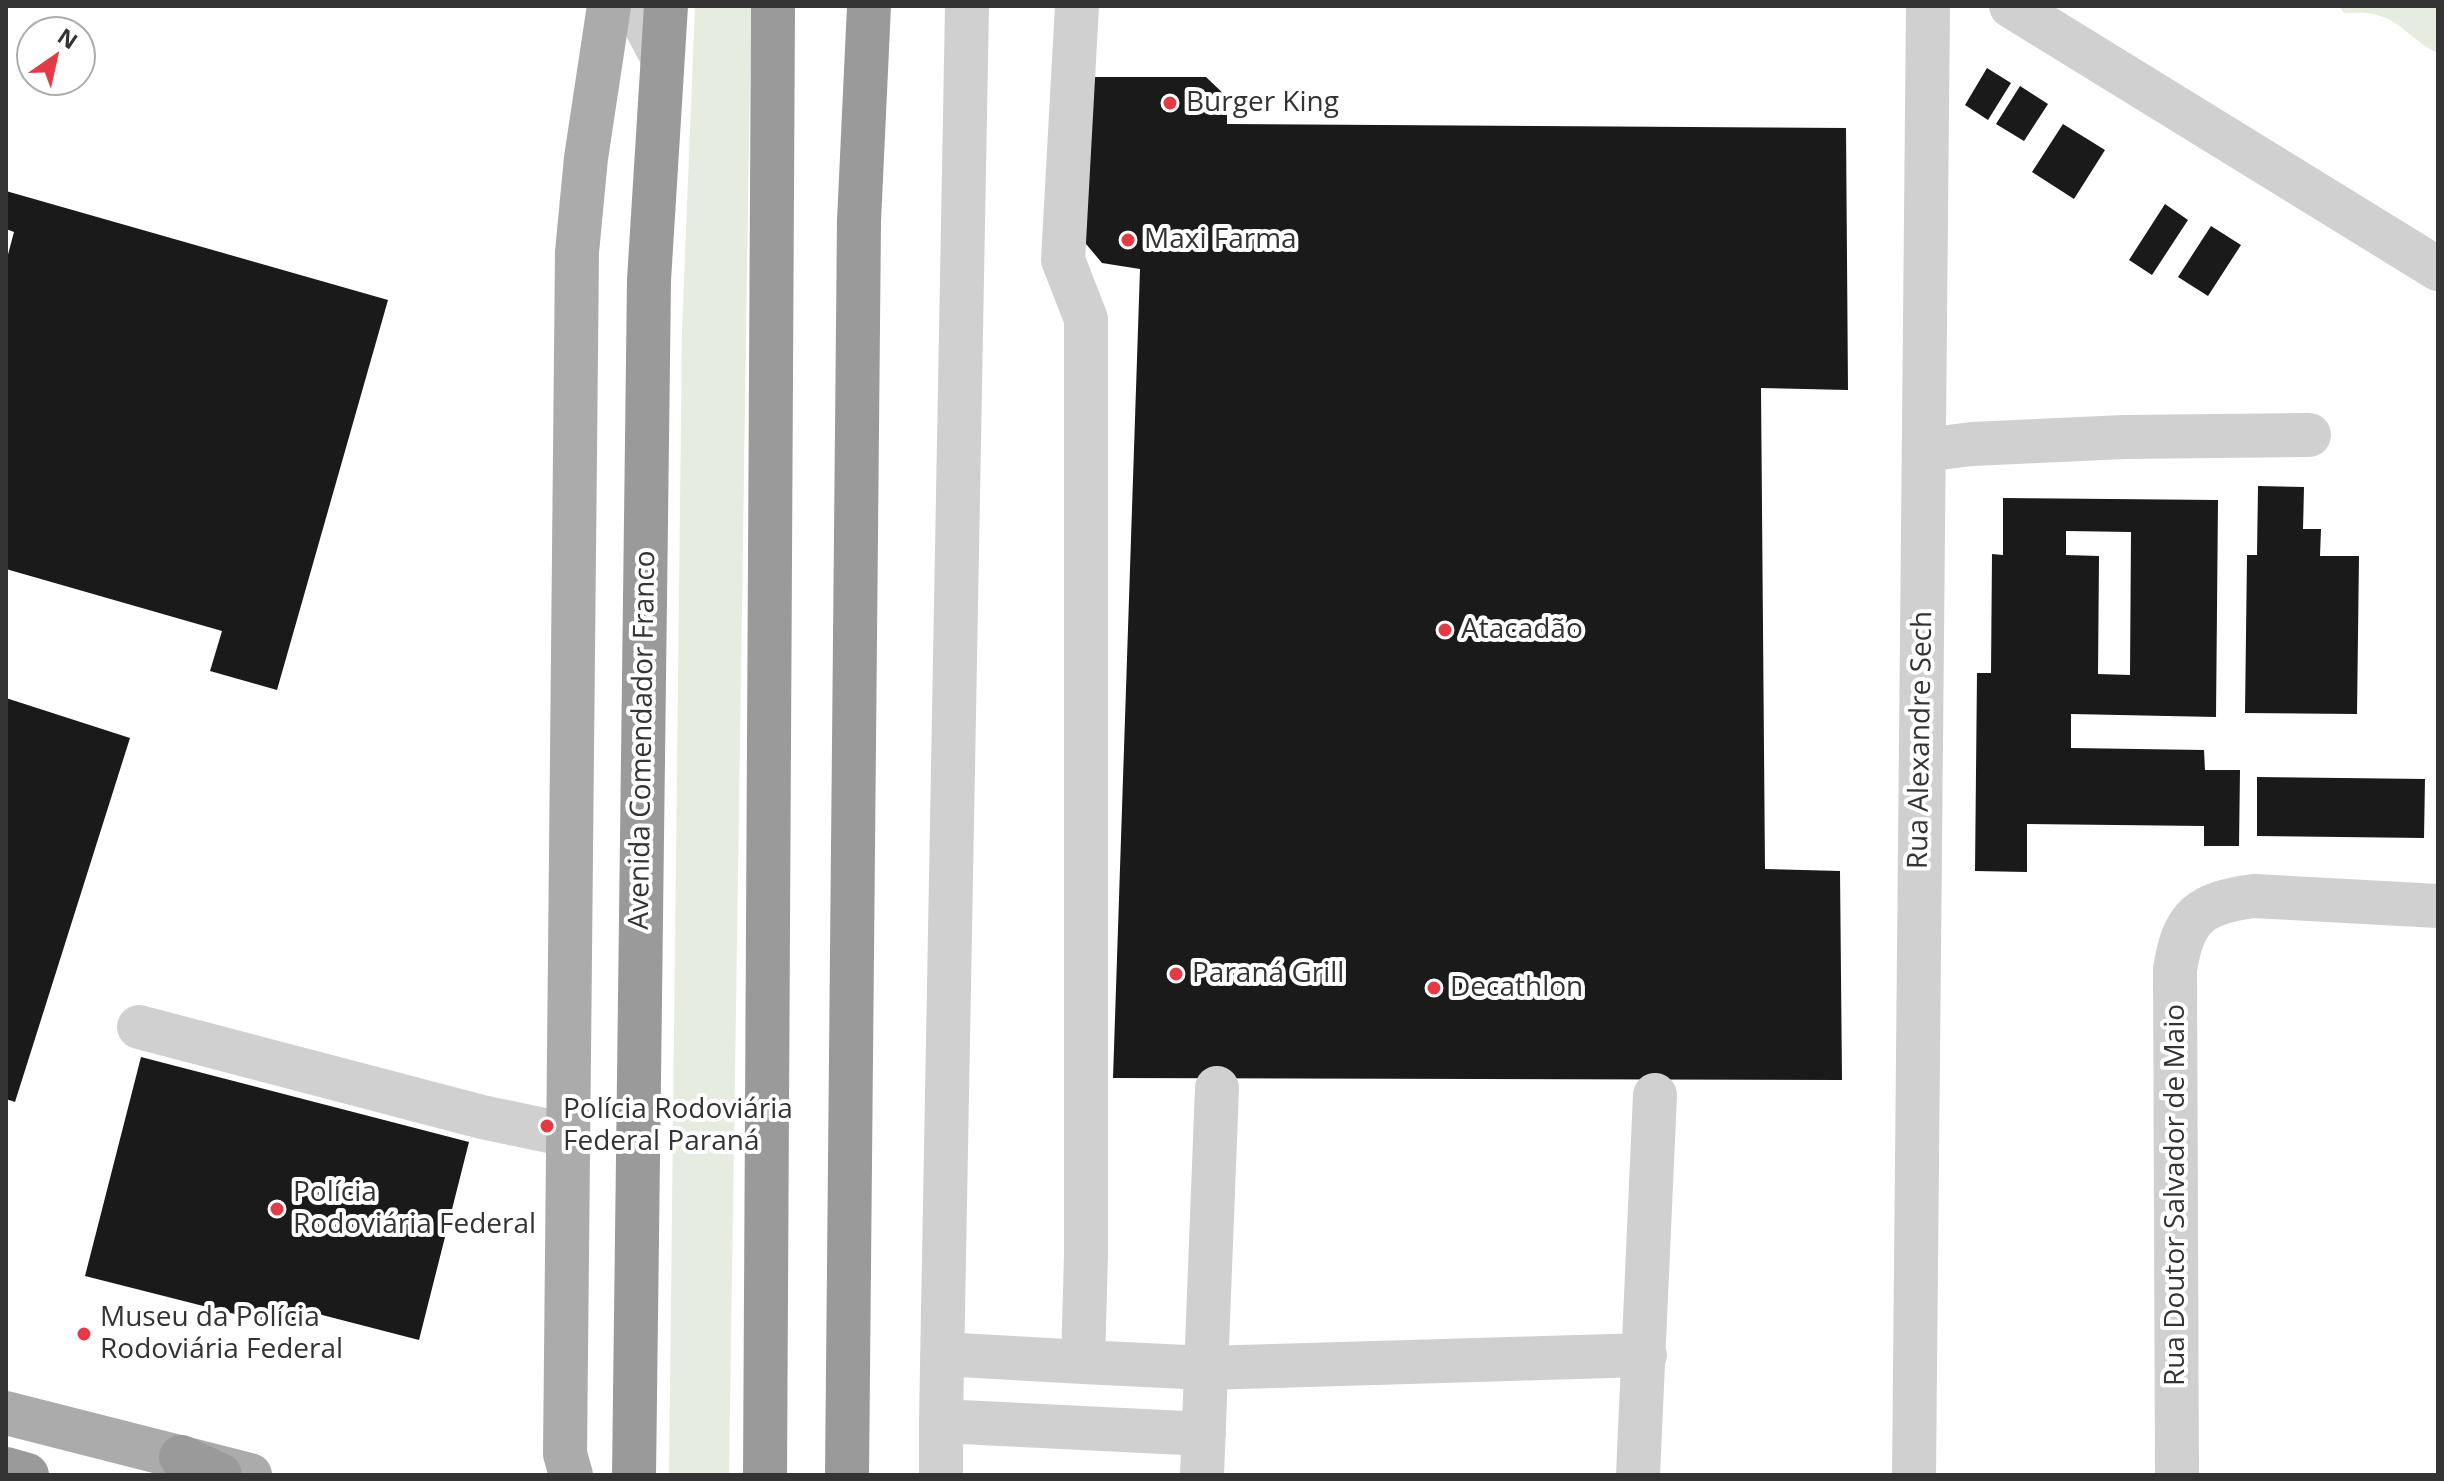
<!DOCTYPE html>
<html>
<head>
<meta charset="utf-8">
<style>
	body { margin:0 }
	#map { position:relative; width:2444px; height:1481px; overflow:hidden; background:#fff; font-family:"Open Sans",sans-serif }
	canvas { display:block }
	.frame { position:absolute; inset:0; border:8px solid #333; pointer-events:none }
	.north { position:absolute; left:16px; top:16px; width:80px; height:80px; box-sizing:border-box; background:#fff; border:2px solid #adadad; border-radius:50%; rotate:34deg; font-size:22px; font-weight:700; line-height:32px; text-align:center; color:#333 }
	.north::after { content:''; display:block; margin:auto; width:28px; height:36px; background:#e63946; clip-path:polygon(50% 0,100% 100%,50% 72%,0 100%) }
</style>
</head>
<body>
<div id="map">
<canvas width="2444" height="1481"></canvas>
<div class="frame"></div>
<div class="north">N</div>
</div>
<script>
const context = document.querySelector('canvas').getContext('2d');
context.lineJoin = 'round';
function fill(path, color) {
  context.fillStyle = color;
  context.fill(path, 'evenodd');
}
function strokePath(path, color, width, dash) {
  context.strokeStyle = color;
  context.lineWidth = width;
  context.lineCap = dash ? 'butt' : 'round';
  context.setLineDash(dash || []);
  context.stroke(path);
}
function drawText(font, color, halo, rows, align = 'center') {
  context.font = font + ' "Open Sans",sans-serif';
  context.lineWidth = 8;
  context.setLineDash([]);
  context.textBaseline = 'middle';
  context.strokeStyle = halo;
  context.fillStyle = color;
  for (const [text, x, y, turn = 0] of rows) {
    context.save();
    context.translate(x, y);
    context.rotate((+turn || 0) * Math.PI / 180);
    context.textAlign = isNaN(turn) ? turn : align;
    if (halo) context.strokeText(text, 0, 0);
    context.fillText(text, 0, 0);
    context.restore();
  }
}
fill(new Path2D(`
	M695,6H751L729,1475H669L682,329Z
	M2339,6H2438V53C2416,44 2400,20 2377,15C2367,12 2355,13 2344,13Z`), '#e6ecdf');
fill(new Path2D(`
	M1987,68L2011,83L1988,120L1965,105Z
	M1087,77H1206L1227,97V124L1846,128L1848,390L1761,388L1765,869L1840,871L1842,1080L1113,1078L1140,269L1102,263L1081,238Z
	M2020,86L2048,104L2024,141L1996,124Z
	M2063,124L2105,150L2074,199L2032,172Z
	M6,191L388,300L277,690L210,671L222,631L6,569V262L14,232L6,229Z
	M2165,204L2188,220L2152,275L2129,260Z
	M2211,226L2241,245L2208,296L2178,277Z
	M2258,486L2304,487L2303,529H2321L2320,556H2359L2357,714L2245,713L2247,555H2257Z
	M2003,498L2218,500L2216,717L2071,714V748L2204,750L2205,770H2240L2239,846H2204V826L2027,824V872L1975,871L1977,673H1991L1992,554L2003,555ZM2066,531L2131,532L2130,675L2098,674L2099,556L2066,555Z
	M6,698L130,738L15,1102L6,1099Z
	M2257,777L2425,779L2424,838L2257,836Z
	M141,1057L469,1142L419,1340L299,1309L294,1329L85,1276Z`), '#1a1a1a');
strokePath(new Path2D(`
	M635,6L662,57
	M967,6L941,1421L1204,1434
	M1077,6L1063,260L1086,319V1254L1083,1362L1206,1368L1645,1355
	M2011,6L2438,269
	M1924,450L1972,444L2124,437L2309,435
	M139,1027L482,1117L568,1135
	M942,1354L1083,1362
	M941,1475V1421
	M1202,1475L1217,1088
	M1638,1475L1655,1095
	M1914,1475L1928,6
	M2177,1475L2175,970C2183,916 2200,903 2254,896L2438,906`), '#d0d0d0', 44);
strokePath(new Path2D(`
	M6,1413L250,1475
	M571,1475L565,1454L577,252L586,158L609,6`), '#ababab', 44);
strokePath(new Path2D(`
	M181,1457L220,1475
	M6,1469L27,1475
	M634,1475L649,280L666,6
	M765,1475L773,6
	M847,1475L859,221L869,6`), '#9a9a9a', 44);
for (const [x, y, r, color] of [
	[1170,103,8,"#e63946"],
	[1128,240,8,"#e63946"],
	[1445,630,8,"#e63946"],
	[1176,974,8,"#e63946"],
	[1434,988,8,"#e63946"],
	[547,1126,8,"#e63946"],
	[277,1209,8,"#e63946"],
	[84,1334,8,"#e63946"]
]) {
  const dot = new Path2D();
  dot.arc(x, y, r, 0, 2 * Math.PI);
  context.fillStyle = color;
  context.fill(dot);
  strokePath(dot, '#fff', 3);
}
drawText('28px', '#333', '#fff', [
	["Burger King",1186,103],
	["Maxi Farma",1144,240],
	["Atacadão",1461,630],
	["Paraná Grill",1192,974],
	["Decathlon",1450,988],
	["Polícia Rodoviária",563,1110],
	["Federal Paraná",563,1142],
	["Polícia",293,1193],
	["Rodoviária Federal",293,1225],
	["Museu da Polícia",100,1318],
	["Rodoviária Federal",100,1350]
], 'left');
drawText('28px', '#333', '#fff', [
	["Avenida Comendador Franco",643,740,-89],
	["Rua Alexandre Sech",1921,740,-89],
	["Rua Doutor Salvador de Maio",2176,1195,-90]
]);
</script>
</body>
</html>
